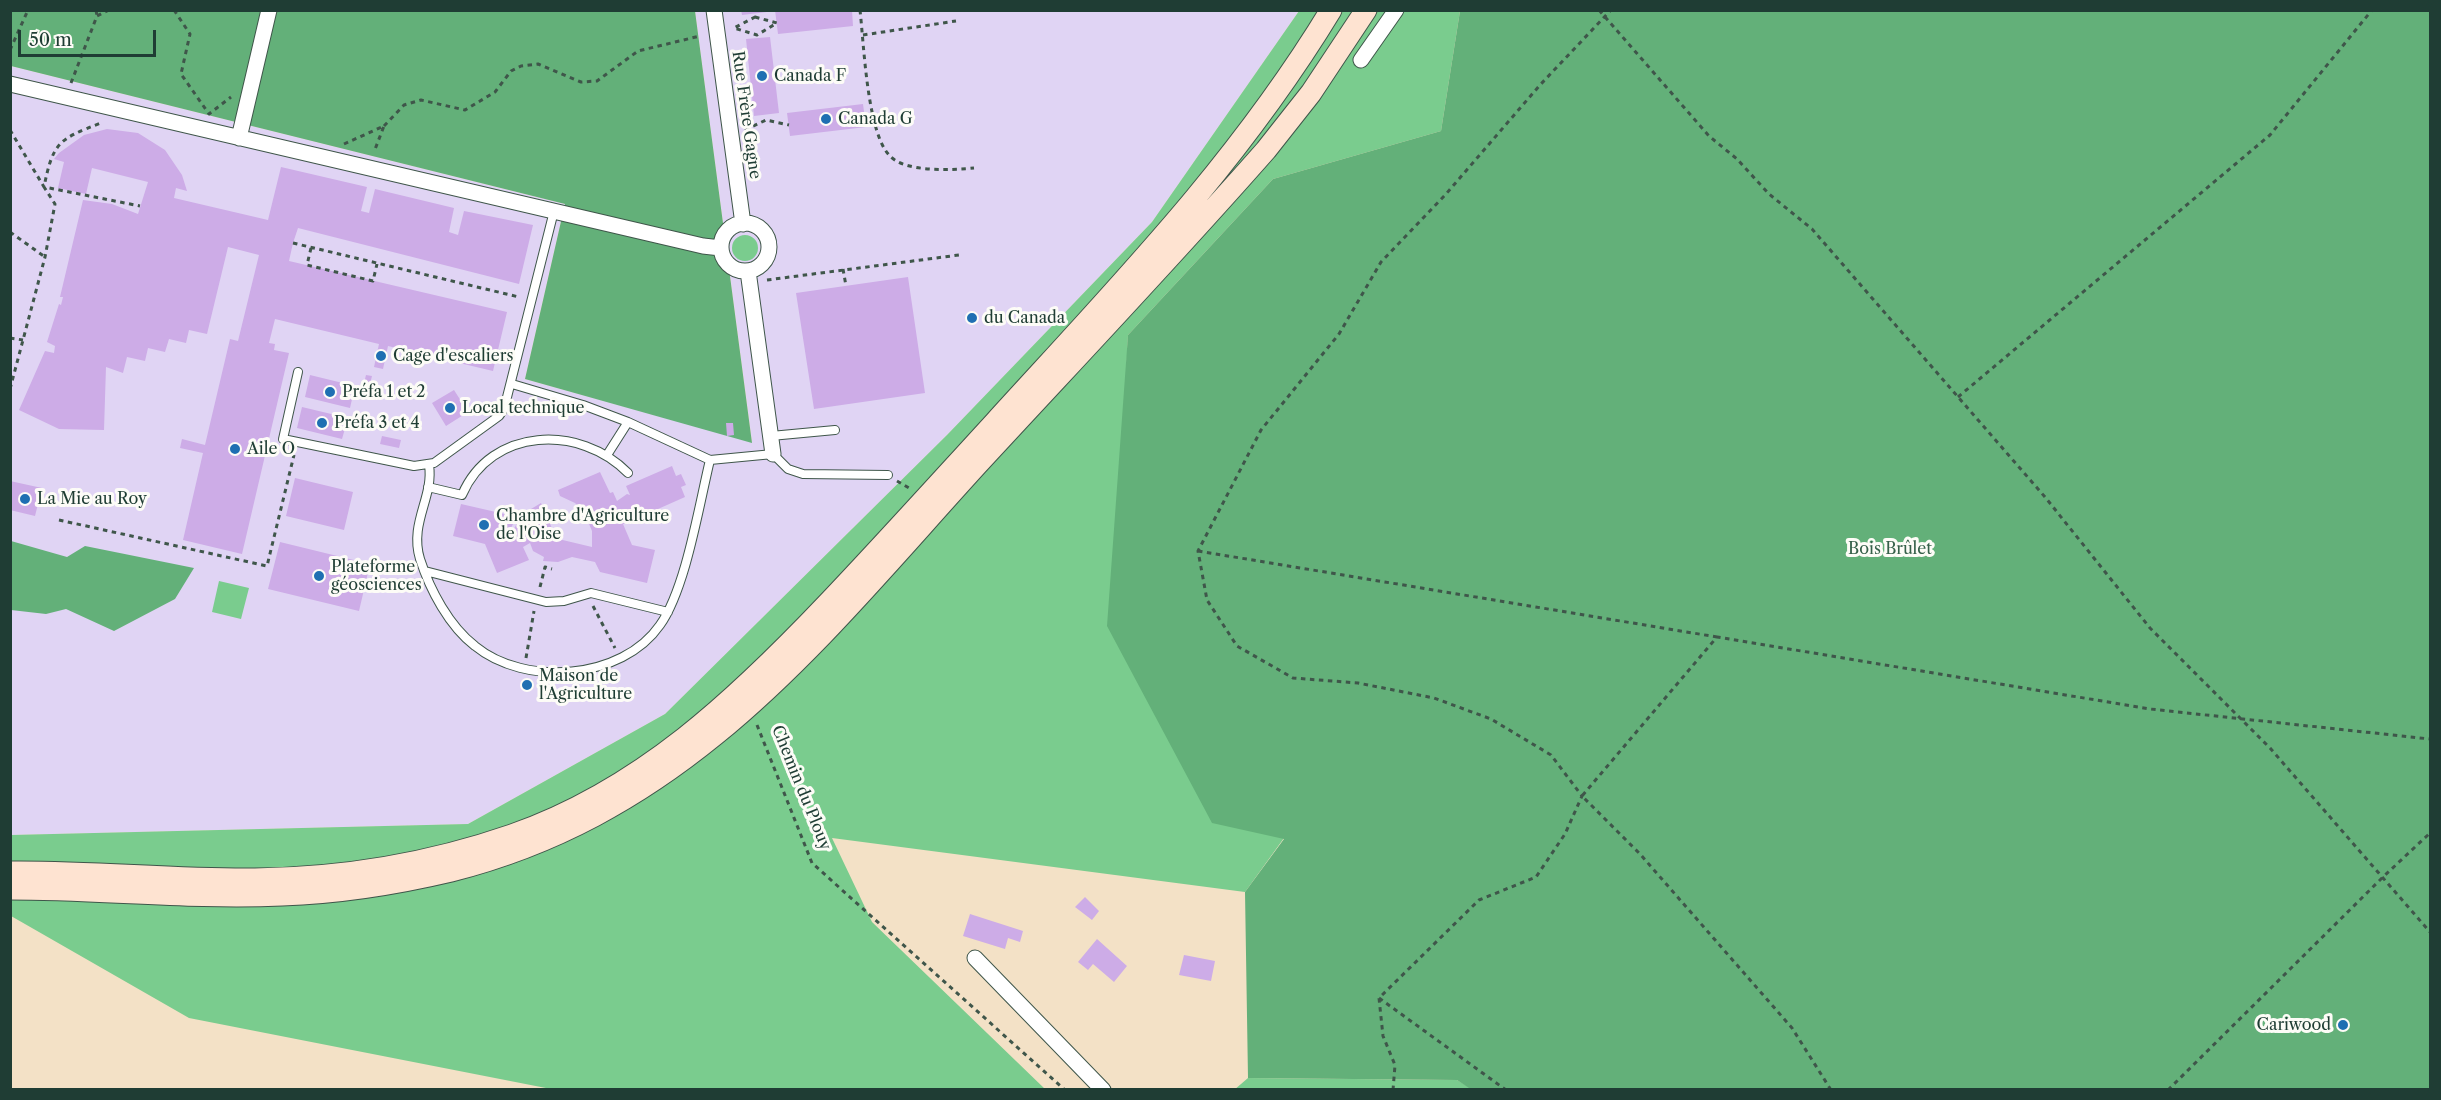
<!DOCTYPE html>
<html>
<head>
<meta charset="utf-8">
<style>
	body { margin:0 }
	#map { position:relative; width:2441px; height:1100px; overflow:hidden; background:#f3e1c6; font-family:"Libre Caslon Text",serif }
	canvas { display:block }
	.frame { position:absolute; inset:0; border:12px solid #1f3d34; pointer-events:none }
	.scale { position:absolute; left:18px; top:30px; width:138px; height:27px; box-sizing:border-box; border:3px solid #1f3d34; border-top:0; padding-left:8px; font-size:18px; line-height:21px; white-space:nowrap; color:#1f3d34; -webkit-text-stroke:4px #fdfcf7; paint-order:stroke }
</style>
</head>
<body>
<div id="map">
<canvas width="2441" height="1100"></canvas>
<div class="frame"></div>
<div class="scale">50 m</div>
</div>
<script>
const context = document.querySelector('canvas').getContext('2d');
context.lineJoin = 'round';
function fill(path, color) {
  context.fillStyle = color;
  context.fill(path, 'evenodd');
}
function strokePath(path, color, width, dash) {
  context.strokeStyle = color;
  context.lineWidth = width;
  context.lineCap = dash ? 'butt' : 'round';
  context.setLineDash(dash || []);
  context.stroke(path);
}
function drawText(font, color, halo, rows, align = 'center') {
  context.font = font + ' "Libre Caslon Text",serif';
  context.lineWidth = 6;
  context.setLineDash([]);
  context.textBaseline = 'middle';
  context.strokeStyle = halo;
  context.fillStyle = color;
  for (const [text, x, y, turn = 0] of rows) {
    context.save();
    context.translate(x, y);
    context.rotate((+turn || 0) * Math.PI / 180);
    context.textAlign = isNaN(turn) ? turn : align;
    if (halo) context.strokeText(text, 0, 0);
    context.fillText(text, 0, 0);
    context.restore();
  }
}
fill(new Path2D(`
	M695,11H1299L1152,222L947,435L665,714L468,824L11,835V66L565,204L525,379L752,442Z`), '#e0d4f4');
fill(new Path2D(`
	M1299,11H1460L1441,131L1273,179L1128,335L1124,418L1284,838L1245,892L832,838L872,922L1045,1089H551L189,1018L11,916V835L468,824L665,714L947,435L1152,222Z
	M732 248a13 13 0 1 1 26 0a13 13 0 1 1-26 0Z
	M219,581L249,588L241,619L212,612Z
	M1248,1078L1457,1080L1472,1089L1234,1090Z`), '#7acc8e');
fill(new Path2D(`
	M11,11H695L752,443L525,379L565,204L11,66Z
	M1460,11H2430V1089L1472,1090L1457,1080L1248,1078L1245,892L1284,839L1212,823L1107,626L1128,335L1273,179L1441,131Z
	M11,541L67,557L85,546L194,568L175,599L114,631L66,609L46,614L11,610Z`), '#63b079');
fill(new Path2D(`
	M741,10H767V12L742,15Z
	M775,10H852L853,26L778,34Z
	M770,37L779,113L754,116L746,39Z
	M863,104L866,127L790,136L787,113Z
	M107,129L138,133L165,150L182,175L187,191L176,188L174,198L268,220L281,167L367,187L361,211L369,213L375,189L454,208L449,232L458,235L464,211L533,225L519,284L298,228L293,243L289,261L507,312L493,371L388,346L383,369L374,367L379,344L275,319L269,343L275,344L274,350L289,353L242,554L183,540L203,453L180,448L182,439L205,445L230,339L238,341L259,255L228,247L207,334L189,330L186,343L169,339L165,352L148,348L145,361L127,357L123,373L106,367L104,430L59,429L19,410L45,351L54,353L55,346L47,342L59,304L61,305L63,297H60L83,200L112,204L138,214L148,182L92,168L86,194L58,188L64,162L54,159L59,153L84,135Z
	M908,277L925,393L814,409L796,293Z
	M310,375L355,386L350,408L305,397Z
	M366,375L372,376L370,384L364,383Z
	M454,390L468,412L446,426L432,403Z
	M302,407L348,418L342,439L297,428Z
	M726,423H733L734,435L727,436Z
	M382,436L401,440L399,448L380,444Z
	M672,466L676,476L681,474L686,485L681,487L685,497L640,517L636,509L634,512L623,514L627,523L623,524L632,545L655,550L647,583L600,572L595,562L572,557L558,562L543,561L544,557L533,551L530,543L523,547L529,560L497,573L485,544L453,536L461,504L509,515L513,524L511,528L514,529L521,515L541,503L554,533L550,537L592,547V531L584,512L575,503L560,496L558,490L600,472L610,493L613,492L617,501L627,494L630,495L626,486Z
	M295,478L353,492L344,530L286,516Z
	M10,481L42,488L35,516L10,510Z
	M280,542L370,564L359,611L268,589Z
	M1085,897L1099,911L1092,920L1075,907Z
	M970,914L1023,931L1020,942L1008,938L1005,949L963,936Z
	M1097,939L1127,966L1114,982L1093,964L1088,970L1078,962Z
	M1184,955L1215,961L1211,981L1179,975Z`), '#cdace7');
const service = new Path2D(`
	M298,372L283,439L414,466L434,463L499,416L504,409L554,211
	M512,384L583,405L628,422
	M771,436L835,430
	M607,455L628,422L710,460
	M429,465C434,497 409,523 420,559C430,590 449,626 475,646C525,687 622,680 660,625C686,588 699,505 710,460L773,454L788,469L803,474L888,475
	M428,487L462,495C491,427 580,424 628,473
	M425,571L546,602L564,601L591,593L668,612`);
const minor = new Path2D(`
	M714,10L743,224
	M1361,60L1396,10
	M10,84L703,246L721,248
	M239,138L269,10
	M721 247a24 24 0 1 1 48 0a24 24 0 1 1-48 0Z
	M748,271L773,454
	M975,958L1103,1090`);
const secondary = new Path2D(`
	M10,872C92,871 174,880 255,879C342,878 431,863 512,835C641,790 737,699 829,602C885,543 940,482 995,422C1116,289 1237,165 1331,10
	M10,889C101,889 192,899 282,895C339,893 396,884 451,871C689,811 820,637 977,465C1074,360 1172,257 1266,150L1311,93L1366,10`);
strokePath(service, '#3f564a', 10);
strokePath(minor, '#3f564a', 17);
strokePath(secondary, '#3f564a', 23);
strokePath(new Path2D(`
	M96,10L97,16
	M174,10L190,34L181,74L209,114L231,97
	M860,10C864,45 867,131 889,155C904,173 953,170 974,168
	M1599,10L1709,136L1737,159L1769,194L1812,229L2045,497L2150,628L2270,748L2430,932
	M755,17L777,23L757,35L734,28Z
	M863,35L956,21
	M10,50L28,10
	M71,83L97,16L109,10
	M384,126L404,105L421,100L465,110L495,92L511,71L521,66L538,64L581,82L597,81L638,51L700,36
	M10,130L44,187L140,206
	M745,130L766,120L789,125
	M344,144L384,126L374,152
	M10,232L45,257
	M293,243L519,297
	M311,248L307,265L373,281L377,264
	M843,269L846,286
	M767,280L959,255
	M10,338L23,340
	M10,389L45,257L55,204L44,187C53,142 59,139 101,123
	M1958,397L2270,135L2372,10
	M897,481L909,488
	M59,520L267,566L294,455
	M1198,551L1717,637
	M540,587L545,567L552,569
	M593,606L615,648
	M526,658L534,611
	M757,725L812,863L1065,1090
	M1379,998L1506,1090
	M1393,1090L1395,1065L1383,1036L1379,998L1479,900L1536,877L1565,834L1582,796L1551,755L1491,719L1434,698L1358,683L1293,678L1237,646L1207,600L1198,551L1261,430L1339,334L1381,262L1446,194L1540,85L1611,10
	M1831,1090L1792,1028L1640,854L1582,796L1717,637L2150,709L2430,739
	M2168,1090L2383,877L2430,833`), '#3f564a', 3, [4.5, 4.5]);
strokePath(service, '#fff', 8);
strokePath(minor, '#fff', 15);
strokePath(secondary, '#fee3d1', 21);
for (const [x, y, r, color] of [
	[762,76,6,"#1f6fb2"],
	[826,119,6,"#1f6fb2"],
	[972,318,6,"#1f6fb2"],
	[381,356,6,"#1f6fb2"],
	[330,392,6,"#1f6fb2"],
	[450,408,6,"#1f6fb2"],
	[322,423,6,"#1f6fb2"],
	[235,449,6,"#1f6fb2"],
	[25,499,6,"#1f6fb2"],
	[484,525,6,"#1f6fb2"],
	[319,576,6,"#1f6fb2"],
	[527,685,6,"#1f6fb2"],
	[2343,1025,6,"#1f6fb2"]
]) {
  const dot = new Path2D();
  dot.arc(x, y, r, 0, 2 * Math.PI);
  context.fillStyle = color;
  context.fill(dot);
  strokePath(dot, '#fdfcf7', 2);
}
drawText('16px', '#1f3d34', '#fdfcf7', [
	["Canada F",774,76],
	["Canada G",838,119],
	["du Canada",984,318],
	["Cage d'escaliers",393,356],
	["Préfa 1 et 2",342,392],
	["Local technique",462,408],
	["Préfa 3 et 4",334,423],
	["Aile O",247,449],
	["La Mie au Roy",37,499],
	["Chambre d'Agriculture",496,516],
	["de l'Oise",496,534],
	["Plateforme",331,567],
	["géosciences",331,585],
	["Maison de",539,676],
	["l'Agriculture",539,694],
	["Cariwood",2331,1025,"right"]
], 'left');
drawText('16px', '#1f3d34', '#fdfcf7', [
	["Rue Frère Gagne",746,115,82],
	["Chemin du Plouy",801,788,68]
]);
drawText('16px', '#36614a', '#fdfcf7', [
	["Bois Brûlet",1890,549]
]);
</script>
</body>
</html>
